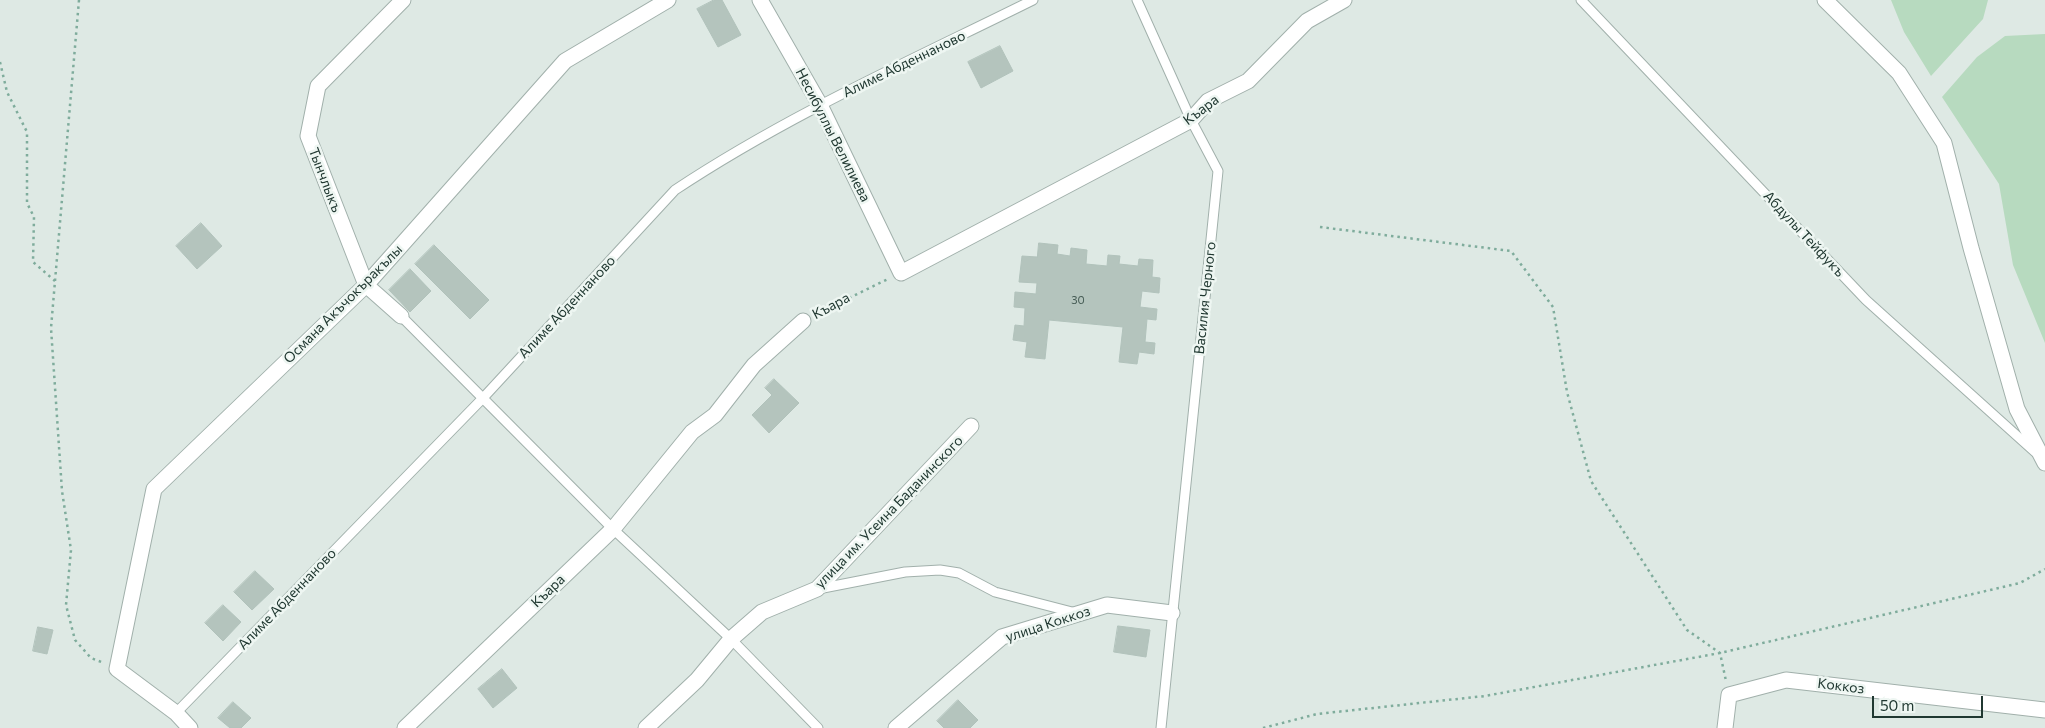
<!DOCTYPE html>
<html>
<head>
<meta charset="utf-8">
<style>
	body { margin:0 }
	#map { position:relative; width:2045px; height:728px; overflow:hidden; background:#dee9e4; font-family:Commissioner,sans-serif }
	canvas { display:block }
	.scale { position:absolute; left:1872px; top:696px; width:111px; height:22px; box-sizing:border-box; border:2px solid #203831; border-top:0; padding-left:6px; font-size:15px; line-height:18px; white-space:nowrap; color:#203831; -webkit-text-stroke:4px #eef6f2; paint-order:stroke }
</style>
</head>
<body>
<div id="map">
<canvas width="2045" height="728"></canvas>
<div class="scale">50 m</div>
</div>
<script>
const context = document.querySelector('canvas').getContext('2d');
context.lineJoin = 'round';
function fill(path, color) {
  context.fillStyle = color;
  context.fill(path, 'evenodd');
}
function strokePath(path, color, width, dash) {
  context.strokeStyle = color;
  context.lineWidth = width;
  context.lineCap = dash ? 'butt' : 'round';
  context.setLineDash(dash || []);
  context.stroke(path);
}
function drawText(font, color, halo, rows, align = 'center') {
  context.font = font + ' Commissioner,sans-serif';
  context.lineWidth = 5;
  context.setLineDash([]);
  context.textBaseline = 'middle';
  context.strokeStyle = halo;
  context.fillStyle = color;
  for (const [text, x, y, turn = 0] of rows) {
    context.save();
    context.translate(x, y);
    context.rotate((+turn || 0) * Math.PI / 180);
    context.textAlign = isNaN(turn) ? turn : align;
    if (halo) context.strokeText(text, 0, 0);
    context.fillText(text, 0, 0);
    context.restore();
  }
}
fill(new Path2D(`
	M1891,0H1988L1983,19L1931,76L1904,32Z
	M2045,34V343L2013,265L1999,184L1942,97L1977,57L2005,36Z`), '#b7dabf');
const building = new Path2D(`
	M714,0H722L741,35L718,47L697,9Z
	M1000,46L1013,71L981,88L968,62Z
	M201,223L222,246L197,269L176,246Z
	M1039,243L1058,245L1057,254L1070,256L1071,248L1087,250L1086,264L1107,266L1108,255L1120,256L1119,264L1138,266L1139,259L1153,260L1152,277L1160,278L1159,293L1142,291L1140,307L1157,309L1156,320L1147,319L1145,342L1155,343L1154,354L1139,352L1137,364L1119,362L1123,327L1049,320L1045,359L1025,357L1027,342L1013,340L1015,325L1024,326L1025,308L1014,307L1015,292L1036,294L1037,283L1019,282L1022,256L1037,257Z
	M434,245L489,300L470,319L415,264Z
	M410,269L431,291L410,312L389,290Z
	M774,379L799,403L769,433L752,415L772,395L765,388Z
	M255,571L274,589L252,610L234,592Z
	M223,605L241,622L223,641L205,623Z
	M1118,626L1150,630L1146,657L1114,652Z
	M38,627L53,630L47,654L33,651Z
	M502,669L517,688L493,708L478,689Z
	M958,700L978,720L970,728H944L937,721Z
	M233,702L251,718L241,728H230L218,718Z`);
fill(building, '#b4c4bd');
strokePath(building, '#b1c2bb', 1);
const lane = new Path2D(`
	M1137,0L1191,120L1218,171L1161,728
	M1581,0L1866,300L2035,452
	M401,316L613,529L731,639L818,728
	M818,589L905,572L940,570L959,573L995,592L1076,613
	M176,713L483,398L675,190C788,115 912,60 1033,0`);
const street = new Path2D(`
	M760,0L820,105L901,273L1191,120L1208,101L1248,81L1307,21L1344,0
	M1825,0L1899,73L1944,143L1971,248L2017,409L2045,463
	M401,316L366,285L308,136L318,86L403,0
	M190,728L176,713L117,669L154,489L366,285L565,61L668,0
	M405,728L613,529L692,432L715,415L754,365L803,321
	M646,728L697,680L731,639L762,612L817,589L971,426
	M896,728L1002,637L1107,605L1172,613
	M1725,728L1729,695L1786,680L2045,710`);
strokePath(lane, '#a1b0ab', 11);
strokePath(street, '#a1b0ab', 17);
strokePath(new Path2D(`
	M79,0L51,328L62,491L71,550L66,605L75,640L91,658L104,663
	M0,62L7,92L27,132V203L34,217L33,262L55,281
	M1320,227L1511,251L1553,307L1567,392L1591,481L1687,630L1720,653L1726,681
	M814,315L888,279
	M1263,728L1317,714L1485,696L1720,653L2020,583L2045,569`), '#7fac9c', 2.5, [2.5, 4]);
strokePath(lane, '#fff', 9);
strokePath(street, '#fff', 15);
drawText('11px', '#455b54', null, [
	["30",1078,300]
]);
drawText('14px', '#203831', '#eef6f2', [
	["Алиме Абденнаново",904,64,-26],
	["Къара",1201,110,-37],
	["Несибуллы Велилиева",833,135,63],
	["Тынчлыкъ",325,180,69],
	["Абдулы Тейфукъ",1804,234,47],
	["Василия Черного",1205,298,-84],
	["Османа Акъчокъракълы",343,304,-45],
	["Къара",831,306,-28],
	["Алиме Абденнаново",567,307,-47],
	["улица им. Усеина Баданинского",889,512,-46],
	["Къара",548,591,-44],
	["Алиме Абденнаново",287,599,-46],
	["улица Коккоз",1048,624,-18],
	["Коккоз",1841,686,7]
]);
</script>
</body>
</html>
